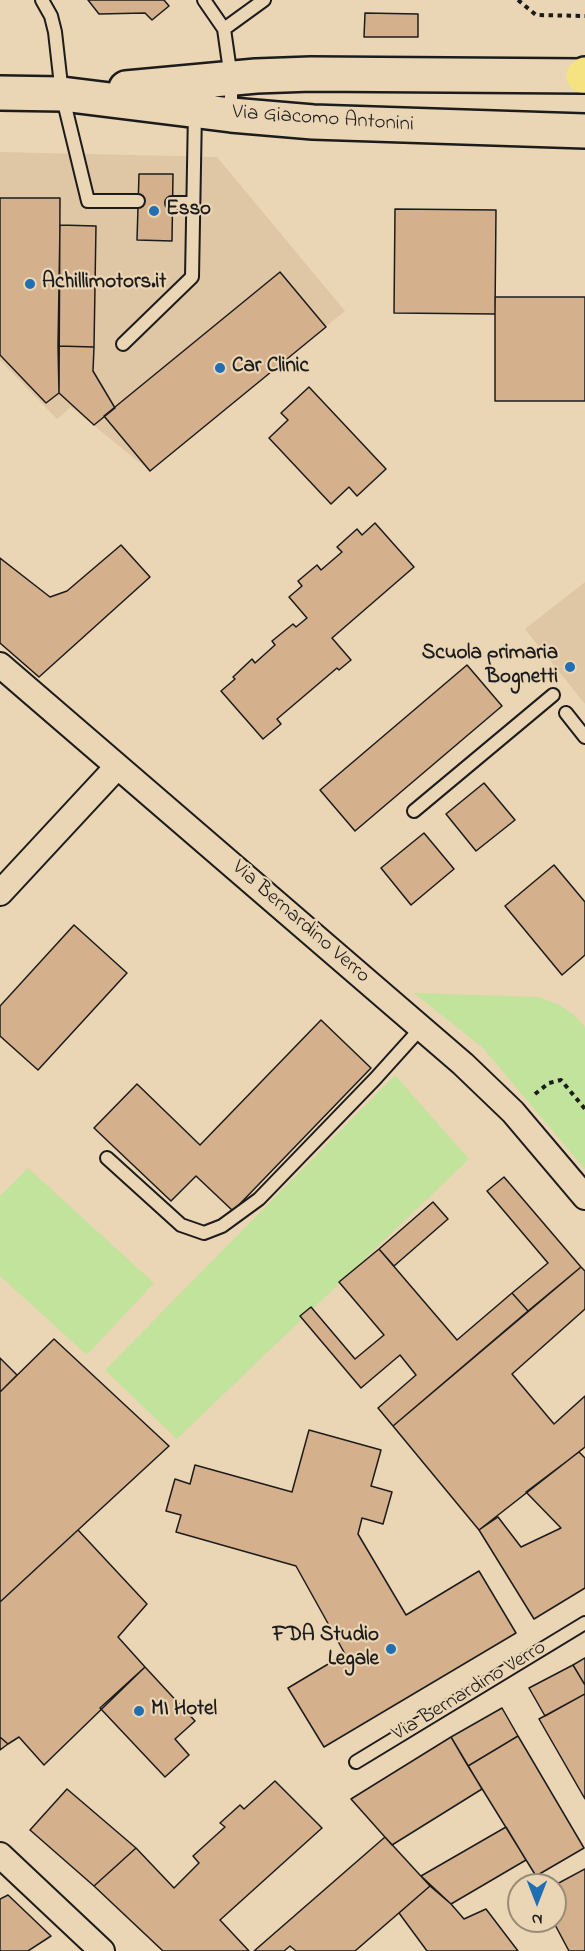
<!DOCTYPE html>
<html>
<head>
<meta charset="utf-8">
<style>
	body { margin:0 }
	#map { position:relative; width:585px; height:1951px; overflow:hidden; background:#ead5b4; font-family:"Indie Flower",sans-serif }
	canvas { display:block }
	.north { position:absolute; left:507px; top:1873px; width:60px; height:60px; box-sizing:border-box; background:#ead5b4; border:2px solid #988b77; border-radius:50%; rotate:180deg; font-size:16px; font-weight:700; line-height:24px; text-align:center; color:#1c1c1c }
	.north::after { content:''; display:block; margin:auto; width:21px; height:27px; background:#1f6fb2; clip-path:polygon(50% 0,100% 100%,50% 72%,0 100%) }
</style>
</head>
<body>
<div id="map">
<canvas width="585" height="1951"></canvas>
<div class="north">N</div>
</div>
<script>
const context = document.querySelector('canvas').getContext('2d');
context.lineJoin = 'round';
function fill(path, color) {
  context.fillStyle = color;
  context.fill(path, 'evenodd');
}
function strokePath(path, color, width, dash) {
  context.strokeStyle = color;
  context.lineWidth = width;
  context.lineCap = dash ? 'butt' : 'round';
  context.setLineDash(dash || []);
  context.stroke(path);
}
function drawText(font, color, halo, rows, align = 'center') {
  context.font = font + ' "Indie Flower",sans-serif';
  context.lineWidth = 4.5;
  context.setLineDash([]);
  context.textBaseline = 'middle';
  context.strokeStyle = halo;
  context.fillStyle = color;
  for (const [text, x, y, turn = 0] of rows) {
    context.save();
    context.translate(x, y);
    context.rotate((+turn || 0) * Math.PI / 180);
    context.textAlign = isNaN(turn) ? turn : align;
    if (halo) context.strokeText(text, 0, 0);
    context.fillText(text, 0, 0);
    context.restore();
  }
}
fill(new Path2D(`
	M0,152L217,157L345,311L150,471L71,407L57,419L0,360Z
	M585,582V704L525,629Z`), '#dfc7a5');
fill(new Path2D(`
	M414,993L538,997L560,1005L575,1016L585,1027V1169L483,1048Z
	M395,1075L469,1159L177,1439L105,1370Z
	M28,1168L154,1283L87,1355L0,1276V1196Z`), '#c2e39c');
const building = new Path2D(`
	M88,0H164L169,6L152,20L145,13L99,14Z
	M365,13L418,14V37H364Z
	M139,174H173L172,241L137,240Z
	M0,198H60L59,393L46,403L0,355Z
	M395,209L496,210L495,314L394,313Z
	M60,225L96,226L94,347L58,346Z
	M280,272L326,327L150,471L104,416Z
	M495,297H585V401H495Z
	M58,346L94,347L93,371L115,408L94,425L59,393Z
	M309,387L386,469L357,496L349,487L331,504L269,438L288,420L281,413Z
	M375,523L414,567L332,638L351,660L339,670L337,668L277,719L281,724L263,739L221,691L235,679L233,677L252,659L255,663L275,645L272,641L293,624L296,627L307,618L289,597L302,586L298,581L317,565L321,570L342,552L337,547L357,529L362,535Z
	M121,545L150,577L39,677L0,643V558L50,597L67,591Z
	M467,665L502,706L355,831L320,790Z
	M484,783L515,820L476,851L446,814Z
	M424,833L454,869L411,905L381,868Z
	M554,865L585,902V955L562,975L505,906Z
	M74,925L127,973L38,1070L0,1036V1006Z
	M321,1020L371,1068L233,1211L196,1176L171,1201L94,1128L137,1084L200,1145Z
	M504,1177L581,1267L528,1311L512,1293L548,1263L487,1191Z
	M433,1202L448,1219L394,1266L379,1249Z
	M379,1249L457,1340L512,1293L528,1311L393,1426L378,1408L416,1375L400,1355L361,1388L300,1316L311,1307L355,1359L384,1335L339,1282Z
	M581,1267L585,1271V1309L512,1374L554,1424L585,1396V1447L479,1530L393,1426Z
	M54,1339L169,1446L0,1602V1392Z
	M0,1358L17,1375L0,1392Z
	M309,1430L381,1450L371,1486L392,1492L383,1524L362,1518L358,1534L406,1615L479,1571L516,1633L324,1747L288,1688L345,1654L296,1566L176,1532L181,1515L166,1511L175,1479L190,1484L195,1465L292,1492Z
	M579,1452L585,1458V1588L534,1619L479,1530L498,1517L521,1547L561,1528L526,1492Z
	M78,1530L147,1604L118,1637L145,1667L44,1765L19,1737L8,1744L0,1737V1602Z
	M585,1658V1685L573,1665Z
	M573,1665L585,1685V1694L545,1716L529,1688Z
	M145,1667L195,1721L175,1739L189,1755L165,1777L100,1708Z
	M585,1694V1799L539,1719Z
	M502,1708L518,1736L468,1766L451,1737Z
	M518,1736L584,1848L536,1876L468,1766Z
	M0,1737L8,1744L0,1750Z
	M451,1737L482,1789L392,1845L351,1799Z
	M275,1781L322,1828L220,1920L249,1951H163L94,1886L136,1848L174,1888L199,1863L193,1856L225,1827L220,1823L240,1805L244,1809Z
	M67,1789L136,1848L94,1886L30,1830Z
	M506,1827L526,1860L451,1904L421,1876Z
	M385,1837L430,1886L355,1951H296L290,1946L284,1951H254Z
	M585,1869V1951H569L553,1921H555V1885Z
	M430,1886L451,1904L464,1919L486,1909L518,1951H427L399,1913Z
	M8,1895L51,1936L28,1951H0V1899Z`);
fill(building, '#d4b08c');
strokePath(building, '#1c1c1c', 1.5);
const lane = new Path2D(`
	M42,0L51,16L55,32L62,94L88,201H138
	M204,0L224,29L264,0
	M224,29L231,78V115
	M172,203H193
	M123,344L192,277L195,111
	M566,713L585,737
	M414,811L553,695
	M107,1158L181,1225L204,1233L222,1226L259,1199L375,1079L421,1028
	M356,1762L585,1623`);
const street = new Path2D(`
	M0,665L463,1064L513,1112L585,1197
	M0,893L117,767
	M0,1855L102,1951`);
const secondary = new Path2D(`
	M126,88L256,76L311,74L585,76
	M0,93L62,94L231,115L313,122L585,131`);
const primary = new Path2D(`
	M583,76L585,74`);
strokePath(lane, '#1c1c1c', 16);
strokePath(street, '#1c1c1c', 28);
strokePath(secondary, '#1c1c1c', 38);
strokePath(primary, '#1c1c1c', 38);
strokePath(new Path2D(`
	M518,0L536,15L585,16
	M535,1094L549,1083L561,1080L585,1109`), '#1c1c1c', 4, [4.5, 4.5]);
strokePath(lane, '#ead5b4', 12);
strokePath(street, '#ead5b4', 24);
strokePath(secondary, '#ead5b4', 33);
strokePath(primary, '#f5e382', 33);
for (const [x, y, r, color] of [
	[154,211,6,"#1f6fb2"],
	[30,284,6,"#1f6fb2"],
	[220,368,6,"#1f6fb2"],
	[570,667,6,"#1f6fb2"],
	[391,1649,6,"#1f6fb2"],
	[139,1711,6,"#1f6fb2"]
]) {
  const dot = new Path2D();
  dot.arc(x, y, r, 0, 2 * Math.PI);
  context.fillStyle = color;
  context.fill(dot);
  strokePath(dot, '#ead5b4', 2);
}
drawText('21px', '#1c1c1c', '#ead5b4', [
	["Via Giacomo Antonini",323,120,4],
	["Via Bernardino Verro",300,923,41],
	["Via Bernardino Verro",470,1692,-31]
]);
drawText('bold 21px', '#1c1c1c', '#ead5b4', [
	["Esso",166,211],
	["Achillimotors.it",42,284],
	["Car Clinic",232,368],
	["Scuola primaria",558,655,"right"],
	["Bognetti",558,679,"right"],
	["FDA Studio",379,1637,"right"],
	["Legale",379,1661,"right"],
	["MI Hotel",151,1711]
], 'left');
</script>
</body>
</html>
